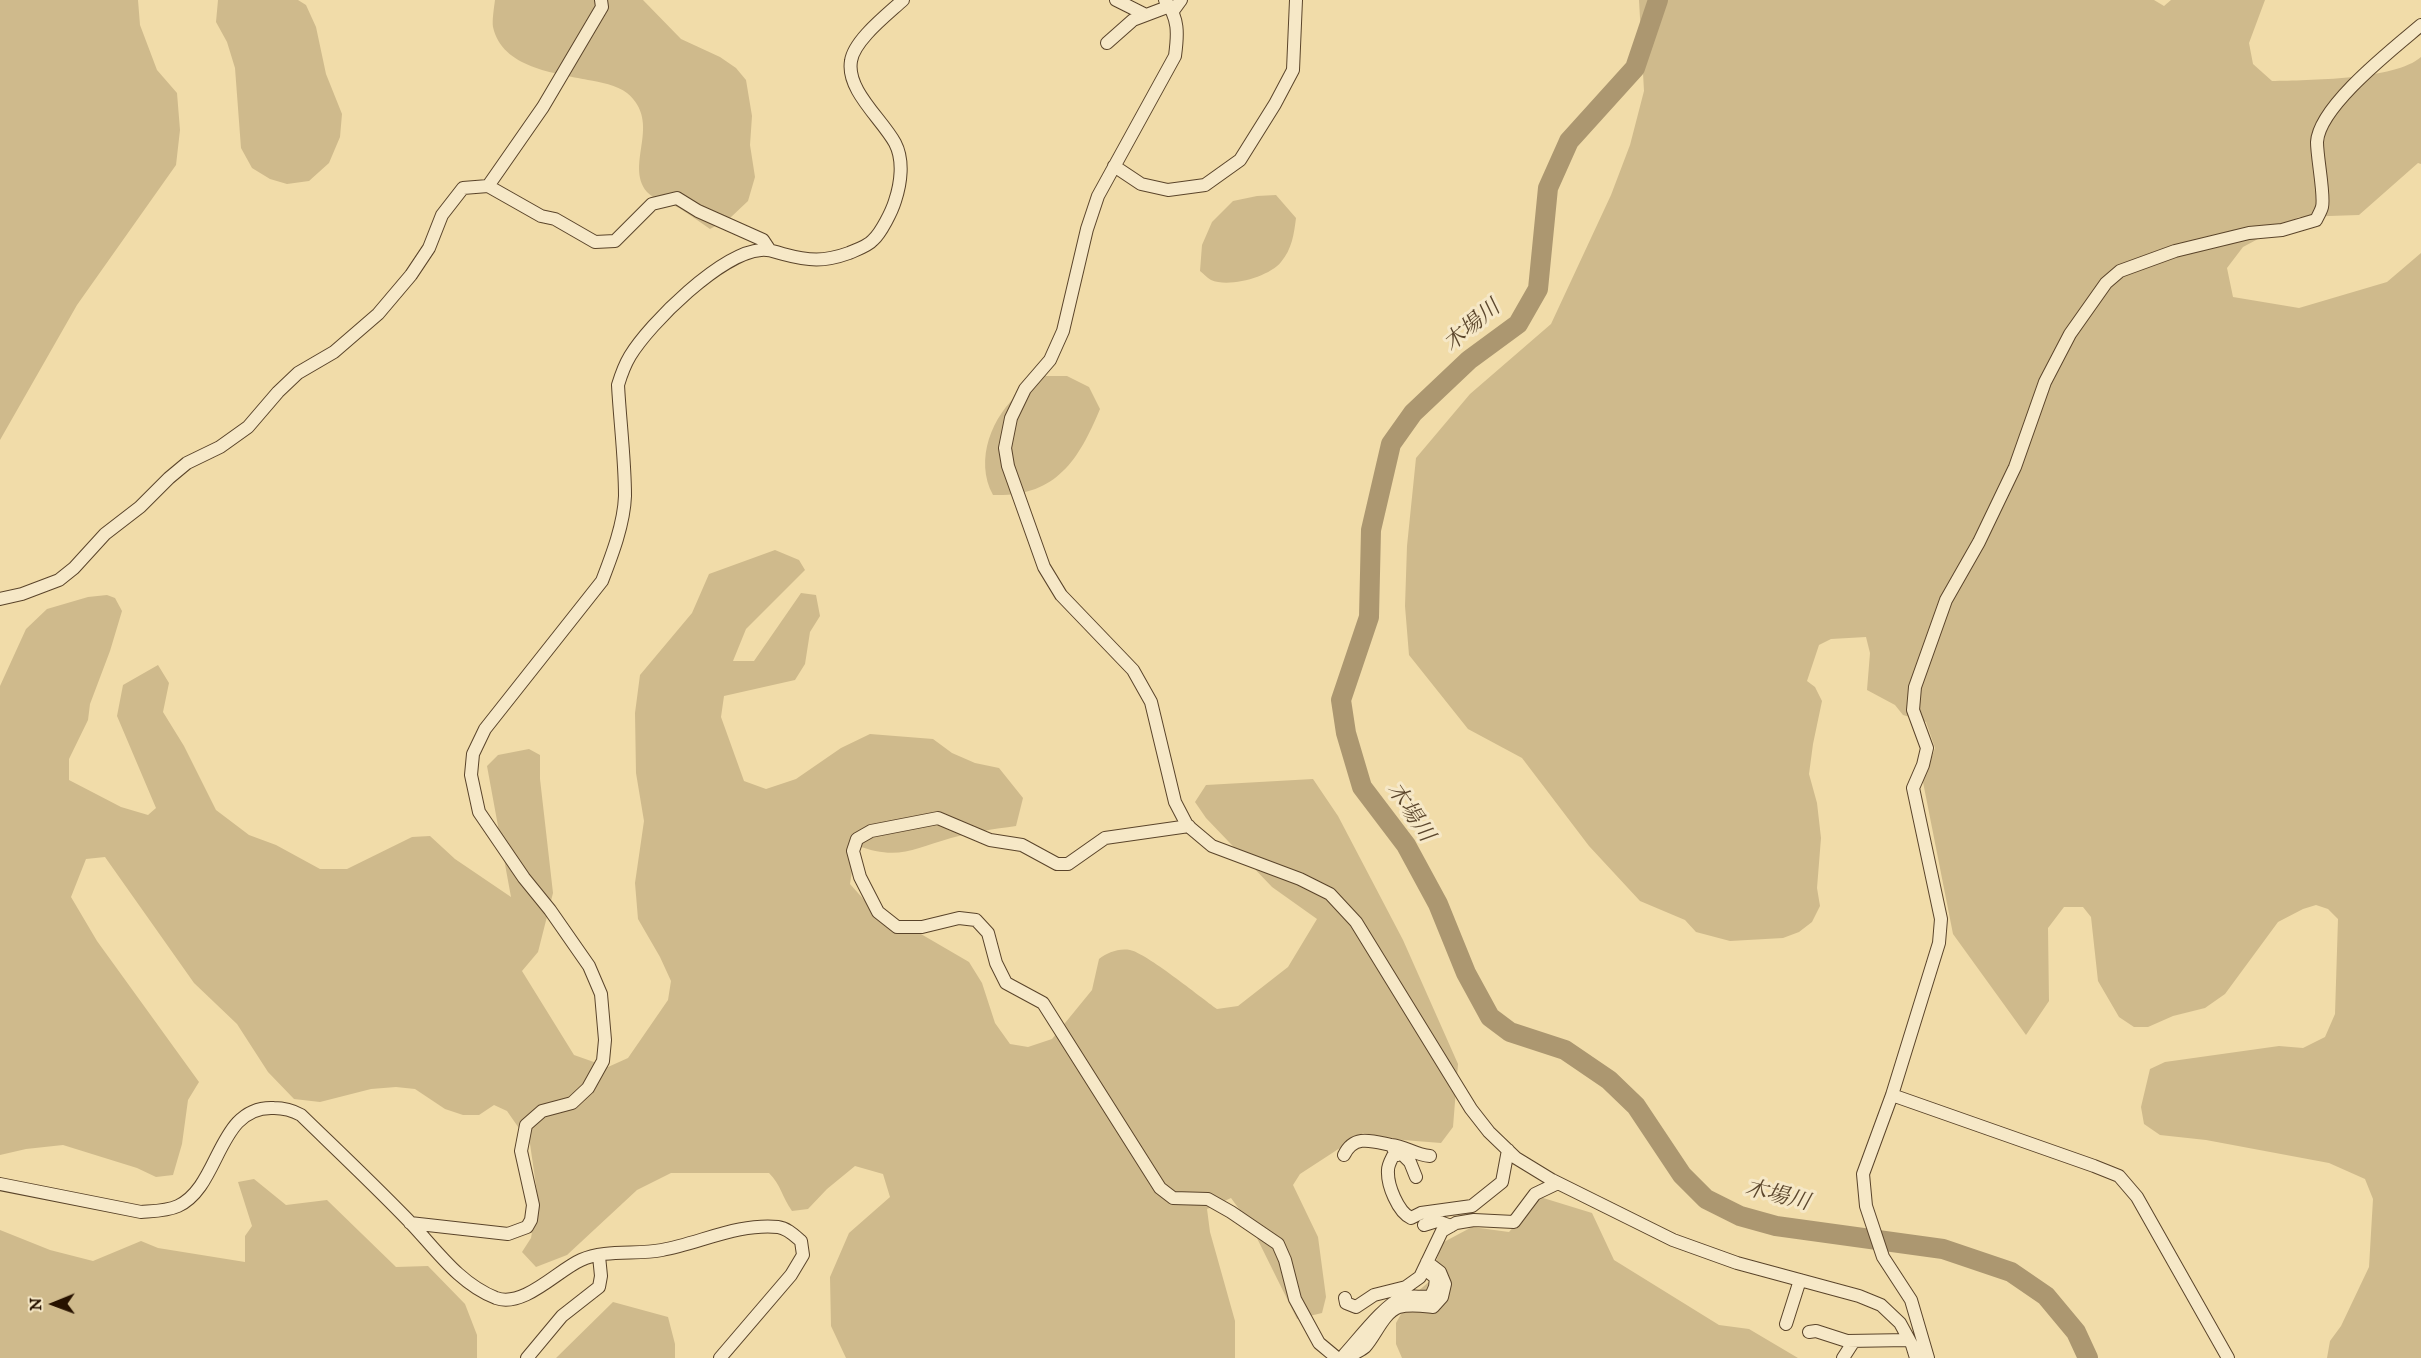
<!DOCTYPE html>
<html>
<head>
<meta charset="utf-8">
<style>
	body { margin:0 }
	#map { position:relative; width:2421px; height:1358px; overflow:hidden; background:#f1dca9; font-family:"IM FELL DW Pica",serif }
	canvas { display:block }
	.north { position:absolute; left:24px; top:1274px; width:60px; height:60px; -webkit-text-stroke:4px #f6e8c7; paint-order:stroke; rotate:269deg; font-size:16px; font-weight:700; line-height:24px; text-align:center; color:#271200 }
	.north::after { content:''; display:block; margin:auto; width:21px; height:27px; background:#271200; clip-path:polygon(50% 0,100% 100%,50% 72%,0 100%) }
</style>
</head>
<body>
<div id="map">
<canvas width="2421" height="1358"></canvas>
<div class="north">N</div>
</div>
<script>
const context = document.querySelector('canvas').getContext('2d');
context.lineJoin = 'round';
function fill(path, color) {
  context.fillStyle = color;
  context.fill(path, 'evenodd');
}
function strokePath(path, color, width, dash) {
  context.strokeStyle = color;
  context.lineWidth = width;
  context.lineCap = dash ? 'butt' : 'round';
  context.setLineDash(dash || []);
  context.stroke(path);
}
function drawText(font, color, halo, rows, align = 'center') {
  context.font = font + ' "IM FELL DW Pica","Noto Serif JP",serif';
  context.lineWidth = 6;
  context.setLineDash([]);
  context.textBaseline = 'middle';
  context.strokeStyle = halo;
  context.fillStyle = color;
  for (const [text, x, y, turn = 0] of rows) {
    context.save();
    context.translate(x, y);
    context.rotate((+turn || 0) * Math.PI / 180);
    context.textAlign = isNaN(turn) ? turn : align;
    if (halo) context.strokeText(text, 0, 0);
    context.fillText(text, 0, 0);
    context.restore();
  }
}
fill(new Path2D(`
	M0,0H138L140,25L157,70L177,93L180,130L176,165L77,305L0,440Z
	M218,0H298L306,5L316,27L326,74L342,114L340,137L329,163L309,181L287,184L270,179L252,168L241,148L235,68L227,42L216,22Z
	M495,0H643L681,39L720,57L736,68L746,80L752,116L750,145L755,177L748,201L730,218L710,229C700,222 690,215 679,208C670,203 654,200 647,192C624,164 663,123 627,93C617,85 600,82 588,80C555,73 502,68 493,27C492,20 494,8 495,0Z
	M1639,0H2154L2164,6L2171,0H2265L2249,43L2253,64L2272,81C2308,80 2395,80 2421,57V164L2418,163L2359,215L2299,217L2243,247L2227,268L2233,297L2299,308L2387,282L2421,253V1358H2327L2330,1341L2341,1326L2369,1267L2373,1199L2365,1179L2329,1163L2206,1140L2160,1135L2144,1124L2141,1107L2150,1069L2165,1062L2279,1046L2303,1048L2325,1037L2335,1014L2338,919L2328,909L2316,905L2303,909L2278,922L2225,994L2205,1008L2173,1016L2148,1027H2134L2119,1017L2098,981L2091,917L2083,907H2064L2048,928L2049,1001L2026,1035L1953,934L1923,782L1935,748L1926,722L1903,715L1895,705L1867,690L1870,653L1866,637L1831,639L1819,645L1807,681L1815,687L1822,701L1813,744L1809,774L1817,803L1821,838L1817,888L1820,906L1812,922L1799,932L1783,938L1730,941L1696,932L1685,920L1640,901L1589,846L1522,758L1468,729L1409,655L1405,606L1407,546L1416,458L1470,394L1551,324L1611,195L1630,145L1644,91Z
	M1276,195L1296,218C1294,234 1292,249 1281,262C1269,277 1229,288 1211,280C1207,278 1203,273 1200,271L1202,245L1212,222L1233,201L1257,196Z
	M1044,376H1067L1089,387L1100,409C1078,462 1055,497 993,495C974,460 992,415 1021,392C1028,386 1037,381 1044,376Z
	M775,550L799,560L805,570L746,629L733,661H754L801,593L816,595L820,616L810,632L805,664L795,680L724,696L721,717L744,781L766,789L796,779L841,748L870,734L933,739L952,753L975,763L999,768L1023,798L1016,826C994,829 972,832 951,838C913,849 897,861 856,845L850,884L866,902L969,962L982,983L995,1023L1010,1044L1028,1047L1052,1039L1092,990L1099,959C1107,953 1118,948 1130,950C1146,953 1200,997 1217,1009L1238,1006L1288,967L1317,919L1272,887L1206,818L1195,802L1206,785L1313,779L1338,816L1403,940L1458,1064L1453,1127L1441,1143L1403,1140L1363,1133L1300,1174L1293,1185L1318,1237L1326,1297L1322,1313L1297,1319L1250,1224L1231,1198L1207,1209L1210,1232L1235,1321V1358H846L831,1326L830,1277L849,1233L890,1197L883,1174L855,1166L827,1189L808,1209L792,1211C782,1197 781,1185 769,1173H671L637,1190L567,1255L536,1267L522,1252L531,1238L538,1199L530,1144L507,1111L494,1105L479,1115H463L445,1109L415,1089L396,1087L371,1089L320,1102L294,1099L268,1072L237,1024L194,983L105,857L86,859L71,897L97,941L199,1082L188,1100L182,1144L173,1175L156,1177L137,1168L63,1145L26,1149L0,1155V686L26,629L47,609L88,597L107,595L115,598L122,611L110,651L90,704L88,720L69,759V780L121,807L148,815L156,808L117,716L123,685L158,665L169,683L163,712L184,746L216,810L249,835L276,845L320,869H347L412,837L430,836L455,859L511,897L487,766L498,755L529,749L540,755V779L553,893L538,952L522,971L574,1055L608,1067L628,1058L668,1000L671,981L660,957L638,919L635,883L644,821L636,773L635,713L640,675L692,613L709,574Z
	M254,1179L286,1205L327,1200L396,1267L428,1266L465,1304L477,1335V1358H0V1230L50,1250L93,1261L141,1241L158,1248L245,1262V1236L252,1226L238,1182Z
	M1540,1197L1592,1213L1614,1260L1719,1325L1749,1329L1798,1358H1402L1396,1344V1323L1410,1298L1430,1281L1442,1243L1472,1227L1509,1232Z
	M613,1302L668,1317L675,1344V1358H556Z`), '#cfba8c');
strokePath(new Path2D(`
	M1658,0L1635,68L1569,141L1548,188L1538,289L1518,324L1469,360L1413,413L1391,444L1371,530L1369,617L1341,700L1346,733L1362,787L1406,845L1438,904L1466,973L1490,1017L1510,1032L1565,1050L1609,1080L1636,1106L1682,1175L1706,1199L1740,1216L1776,1226L1943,1249L2011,1272L2046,1296L2076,1332L2088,1358`), '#ac9770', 20);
const minor = new Path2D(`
	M1116,0L1146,15
	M1165,0C1179,18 1178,34 1175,56L1098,196L1087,229L1063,331L1050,360L1025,389L1011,418L1005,448L1008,466L1044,567L1061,595L1133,670L1151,702L1175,802L1187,825L1212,846L1300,879L1330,894L1356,922L1471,1109L1489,1132L1516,1158L1552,1180L1673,1240L1737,1263L1859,1296L1881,1305L1900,1323L1912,1345L1916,1358
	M1173,11L1181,0
	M1107,43L1133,20L1170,6
	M1114,166L1141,184L1168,190L1205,185L1240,160L1275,104L1293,70L1296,0
	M488,186L543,107L602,7L601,0
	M0,599L22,594L59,580L74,568L105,534L140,507L169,478L187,463L220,447L248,427L278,392L298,373L334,352L378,314L411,275L429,248L442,215L463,188L488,186L541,216L555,219L595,242L615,241L652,204L677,198L698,211L763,240L769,249
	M1189,826L1105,838L1068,864H1057L1022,845L990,840L938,818L871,831L857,839L853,851L860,877L878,912L897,927H922L959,918L976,920L988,933L996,963L1006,983L1043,1003L1160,1188L1173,1198L1208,1199L1231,1212L1278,1244L1285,1260L1295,1299L1319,1343L1337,1358
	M1892,1095L2094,1166L2119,1176L2137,1197L2228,1358
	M1391,1145C1405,1146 1415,1155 1430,1156
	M1344,1155C1354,1134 1372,1141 1391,1145L1397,1155
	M1416,1177L1410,1162L1402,1154L1393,1156C1391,1160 1388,1165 1388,1170C1387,1185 1398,1212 1411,1218L1421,1213L1472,1206L1502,1182L1508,1150
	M0,1184L141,1212C154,1211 167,1211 178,1206C221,1186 217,1105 274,1108C285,1108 292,1110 301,1115C336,1149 371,1182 405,1217C433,1245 457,1283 496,1298C524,1308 558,1270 581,1260C605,1249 637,1255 662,1250C700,1243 739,1223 778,1227C787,1228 794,1235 801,1241L803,1255L791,1275L720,1358
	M410,1223L508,1234L527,1227L531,1220L533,1205L521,1151L526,1125L542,1111L572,1103L588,1088L603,1061L605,1040L601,994L589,966L550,910L524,878L479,812L471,775L473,754L485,729L602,581C612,555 624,524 625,496C625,460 620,422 618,385C621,375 624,366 630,356C650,323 721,253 761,250C770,249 775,252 783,254C809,261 824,262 849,253C856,250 868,246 873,240C881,233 892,211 895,201C901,183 904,160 895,143C882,119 846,90 851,61C854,40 888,14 903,0
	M1424,1225L1437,1221L1451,1226
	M1345,1298L1346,1303L1356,1307L1374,1295L1406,1287L1420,1277L1442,1231L1456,1223L1474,1220L1514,1222L1535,1194L1558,1183
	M1786,1324L1800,1280
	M1809,1332L1816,1331L1847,1341L1909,1340
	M1344,1355C1358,1340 1385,1304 1402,1298C1411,1295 1422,1298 1431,1296L1435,1287L1436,1278L1427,1271
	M527,1358L562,1316L599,1287L601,1276L599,1256
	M1344,1358C1351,1355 1359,1352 1365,1347C1376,1335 1383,1313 1399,1307C1410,1304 1423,1306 1433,1307L1442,1297L1445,1284L1440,1272L1427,1262
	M1843,1358L1854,1341
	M1928,1358L1911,1300L1883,1257L1866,1206L1863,1174L1892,1095L1939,943L1941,919L1913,788L1923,765L1927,748L1913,710L1915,687L1946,600L1979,542L2015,467L2045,382L2070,334L2106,283L2120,271L2175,251L2249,233L2282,230L2316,220C2318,216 2321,211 2322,207C2325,196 2317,158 2317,142C2319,106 2394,48 2421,25`);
strokePath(minor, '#5a442a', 14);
strokePath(minor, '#f6e8c7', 12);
drawText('italic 22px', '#5c472d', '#f6e8c7', [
	["木場川",1473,327,-40],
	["木場川",1409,813,56],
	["木場川",1777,1197,14]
]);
</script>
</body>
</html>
